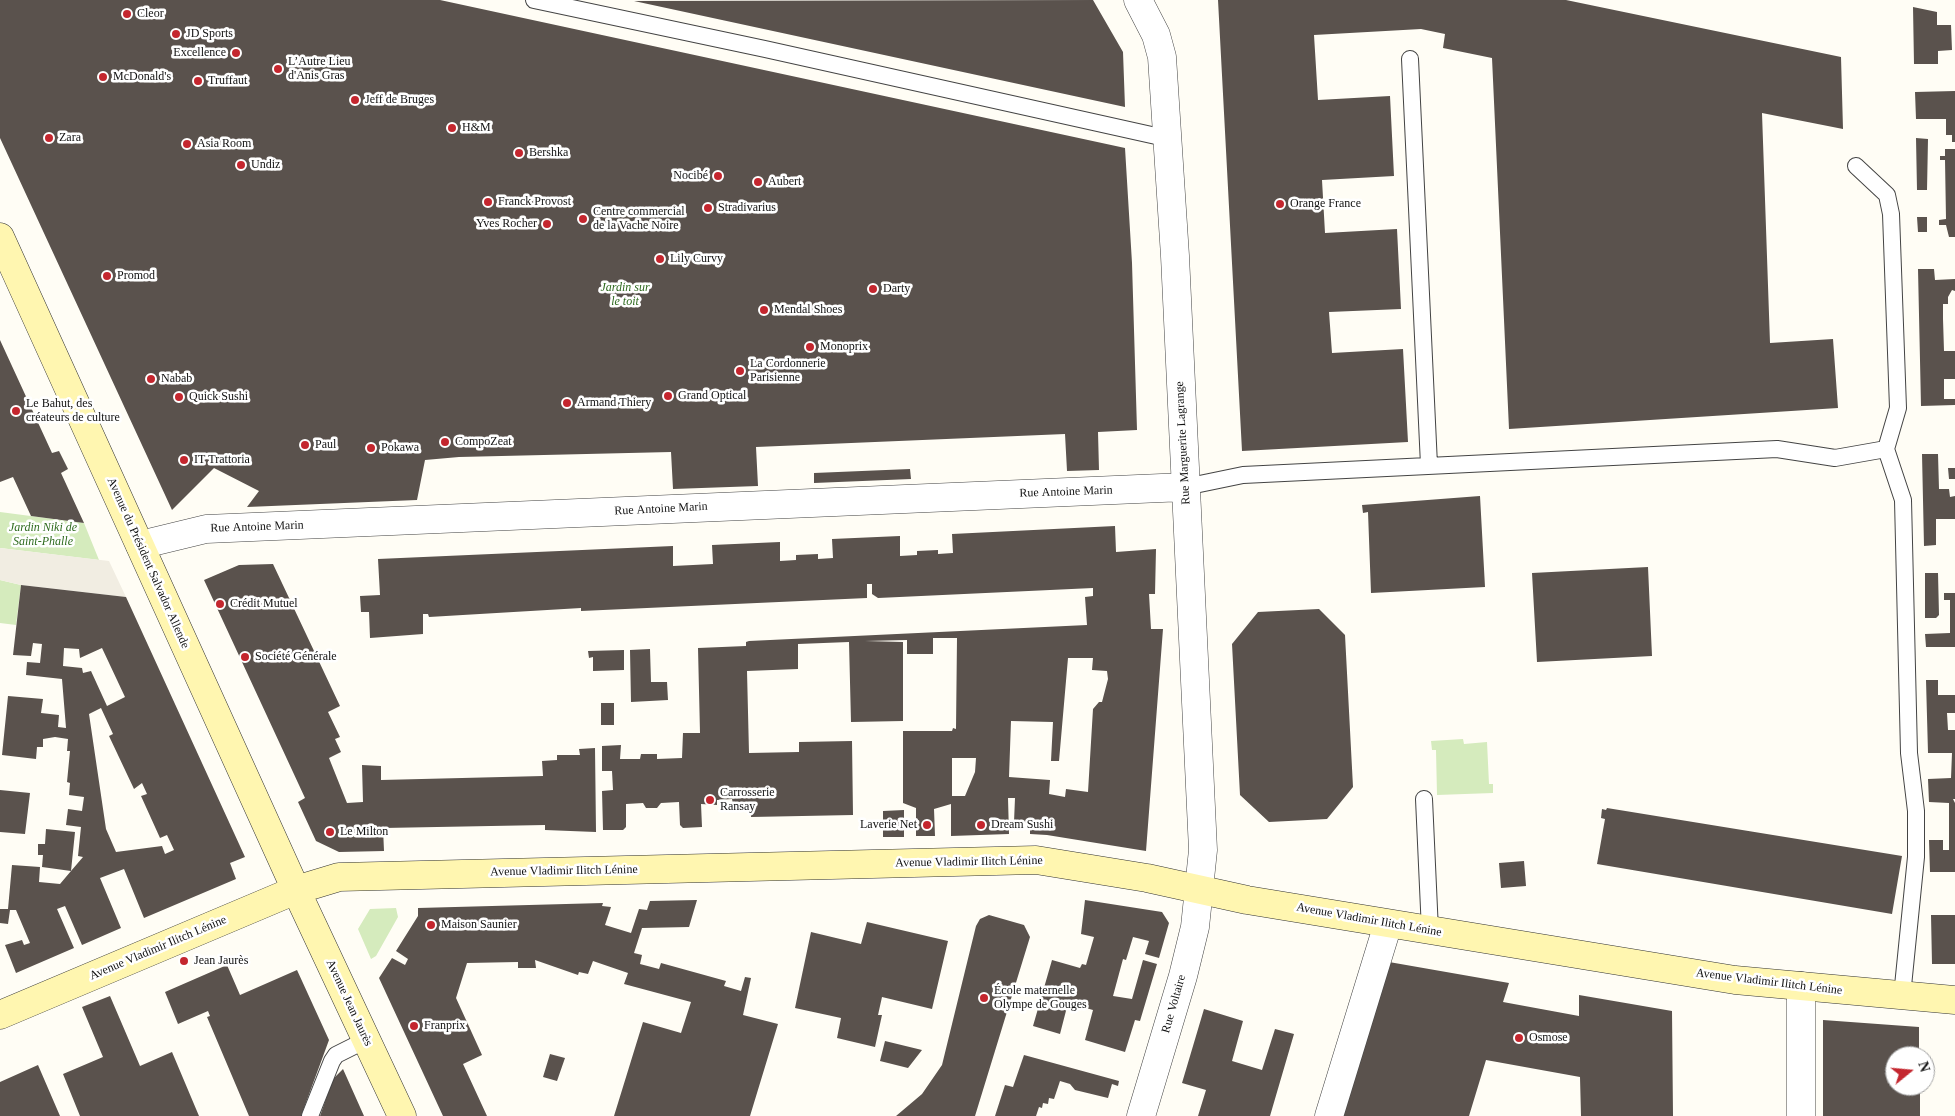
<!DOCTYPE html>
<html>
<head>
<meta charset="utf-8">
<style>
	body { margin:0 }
	#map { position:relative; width:1955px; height:1116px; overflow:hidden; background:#fffdf5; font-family:Georgia,serif }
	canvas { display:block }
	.north { position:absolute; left:1885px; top:1046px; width:50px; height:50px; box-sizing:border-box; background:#fff; border:1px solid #a0a0a0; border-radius:50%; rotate:73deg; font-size:14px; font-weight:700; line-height:20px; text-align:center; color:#111 }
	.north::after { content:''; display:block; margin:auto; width:18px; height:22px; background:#c4262e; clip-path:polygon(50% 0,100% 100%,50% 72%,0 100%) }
</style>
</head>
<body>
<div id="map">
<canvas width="1955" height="1116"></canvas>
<div class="north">N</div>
</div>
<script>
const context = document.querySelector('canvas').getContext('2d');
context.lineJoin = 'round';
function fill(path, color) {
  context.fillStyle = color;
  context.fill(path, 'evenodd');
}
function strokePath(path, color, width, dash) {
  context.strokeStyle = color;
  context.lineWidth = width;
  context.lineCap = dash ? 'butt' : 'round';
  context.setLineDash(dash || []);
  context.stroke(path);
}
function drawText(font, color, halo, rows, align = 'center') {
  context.font = font + ' Georgia,serif';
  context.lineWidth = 5;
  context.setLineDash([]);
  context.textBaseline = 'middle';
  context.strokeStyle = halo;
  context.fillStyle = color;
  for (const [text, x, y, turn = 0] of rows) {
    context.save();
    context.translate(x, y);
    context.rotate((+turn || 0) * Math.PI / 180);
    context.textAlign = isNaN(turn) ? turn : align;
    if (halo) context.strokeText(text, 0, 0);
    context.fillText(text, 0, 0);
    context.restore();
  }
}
fill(new Path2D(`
	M0,512L84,523L99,560L0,548Z
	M0,580L21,585L16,625L0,623Z
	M1463,739L1464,744L1487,742L1489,784H1493V793L1437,795L1436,750H1432L1431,741Z
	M396,908L398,917L376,956L371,959L358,929L370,909Z`), '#d5ebbd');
fill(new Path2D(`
	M0,548L109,561L126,597L21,585L0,580Z`), '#f1ede2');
fill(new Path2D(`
	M0,0H440L1125,148L1132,263L1137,430L1098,432L1099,470L1067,471L1065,434L756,447L758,486L673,489L671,452L459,457L425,460L417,500L247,507L259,491L214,468L172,510L0,138Z
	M1093,0L1123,52L1125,107L634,1Z
	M1218,0H1566L1841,57L1843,129L1762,113L1770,343L1833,339L1838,408L1509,429L1492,58L1443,48L1445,34L1421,29L1314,35L1318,100L1390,96L1394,176L1322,180L1325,233L1397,229L1401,309L1329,312L1332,353L1403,349L1408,442L1242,451Z
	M1913,7L1937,12V25H1951L1952,50L1938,51V64H1914Z
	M1955,91V142H1952V135H1946V119H1916L1915,92Z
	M1916,138L1928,139L1927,190H1917Z
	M1945,149H1955V237H1949L1946,225H1939V220L1946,219L1945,160H1940V156H1945Z
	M1917,217H1927V232H1918Z
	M1918,269H1934L1935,280L1955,279V291L1952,290L1948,297V304H1943V319L1944,351H1955V379H1944V399H1955V405L1921,406Z
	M0,340L52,453L59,451L68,469L61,473L84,523L31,516L13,477L0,482Z
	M1922,454H1938L1939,489H1949L1950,497L1955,496V519H1936V545L1924,546Z
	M1948,468H1955V479H1949Z
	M910,469L911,479L814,483V473Z
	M1480,496L1485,587L1371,593L1368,512L1363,513L1362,505Z
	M1115,526L1116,552L1156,549L1155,594H1149L1151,629H1163L1146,851L1047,835L1030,834V823L1014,822L1015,798H1008L1009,834L951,836V804L934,809L935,836H916V808L903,803V731H952L953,728L956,729L957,638H933V654H907V640L865,641L903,642V721L851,722L849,642L798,644V669L747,671L749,753L799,752V742L852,741L853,815L751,817L750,804H748L745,809L737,808L733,804L732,799L717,800V805L701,804L702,827L683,828L680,825L679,802L661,803L657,808H646L643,803L626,804V827L623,830H603L602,791L613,790L612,771H602V746L621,745L620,759H640L641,754H657V759L682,758L683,733H700L698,648L746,646V642L749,641L1087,625L1085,597L1093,596V588L878,598L872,594V584H867V598L581,611V608L429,617L428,614H423V634L370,638L369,612H361L360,596L380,595L378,559L673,546V566L713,564L712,545L780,542V561L796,560V555L818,554V559L833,558L832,539L900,536V556L917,555V551L938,550V554L953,553L952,534ZM1068,658H1093L1092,670L1107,671L1108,679L1102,702H1099L1093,709L1088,792L1066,789L1065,797L1049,794L1050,780L1009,777L1011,721L1053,722L1051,761H1059ZM952,758H976L975,772L965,796H952Z
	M273,564L340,706L328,712L340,737L335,739L341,752L329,758L347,803L363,802L362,765L381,766V780L543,776L542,761L557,760V755H580L579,749L595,748L596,832L545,830V825L383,828L384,851L339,852L316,841L298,802L305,798L204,580L239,565Z
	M1648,567L1652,656L1537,662L1532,573Z
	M1925,573H1938L1939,615L1936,618H1925Z
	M21,585L126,597L245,857L230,863L236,879L144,918L124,869L100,878L121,928L82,945L65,906L57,909L74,948L16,973L5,945L22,940L24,945L30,943L16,910H10L8,924L0,923V909H8L12,865L40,867L39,882L60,884L71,871L42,867L43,855H38V844H45L46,829L75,832L71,871L83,857L78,856L81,827L66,825L68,809L82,811L84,797L69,795L70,783L67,782L70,751H67L68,739L55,737L43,739V747H37L36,759L2,755L8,696L43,699L41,713L59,715L58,727L66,728L62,679L26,675L27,662L40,663L42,644L33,643L31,656L13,655ZM64,648L79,649L80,658L102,648L125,697L107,706L91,671L83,673L82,668L63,666ZM101,708L113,734L109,736L134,789L142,783L147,794L141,796L160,838L167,835L174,850L165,854L162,846L116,852L106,829L89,714Z
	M1944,593H1955V647H1926L1925,634L1950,633V600H1944Z
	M1319,609L1345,635L1353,787L1327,819L1269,822L1240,795L1232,644L1258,612Z
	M650,649L651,682H667L668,700L631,702L630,650Z
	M624,650V670L593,671V657L589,658L588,651Z
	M1926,680H1938V695H1955V713H1947L1948,730H1955V799H1953L1955,803V872H1930L1929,840H1943V850H1949V803L1929,802L1928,779L1951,778L1952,753H1928Z
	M601,703H614V725H601Z
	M0,790L30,793L25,834L0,832Z
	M1607,808L1902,856L1892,914L1597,864L1605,819L1601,818L1602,809L1606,810Z
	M904,810V837H883V811Z
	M1524,861L1526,886L1501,888L1499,863Z
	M697,900L689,927L642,928L634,953L642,955L640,964L659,969L661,963L726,981L724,986L741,991L745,977L751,978L743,1015L778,1024L750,1116H614L643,1022L681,1033L691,1002L624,984L628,973L593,961L588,974L579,972L578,975L535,960L536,968H518V962L467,963L456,998L482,1055L463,1064L487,1116H443L379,978L392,958L405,965L408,959L396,951L418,916V908L603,903L602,906L611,907L605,925L631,933L639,909L647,910L650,901Z
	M1085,900L1162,912L1169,923L1159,958L1145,954L1149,941L1133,937L1126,960L1123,959L1113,996L1132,999L1143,960L1157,964L1140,1021L1135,1020L1125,1052L1085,1040L1093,1010L1068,1003L1060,1034L1033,1026L1052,960L1080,968L1082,964L1086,965L1094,937L1081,934Z
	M989,915L1024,925L1030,937L975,1116H896L922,1094L942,1065L976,926L980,919Z
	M1931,915H1955V964H1932Z
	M867,922L948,941L932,1009L882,997L878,1015H882L875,1047L837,1038L841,1018L795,1008L811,932L861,944Z
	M1389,962L1509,983L1503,1002L1579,1016V995L1672,1011L1673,1116H1581L1580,1077L1486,1060L1469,1116H1341Z
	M227,965L240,995L297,970L329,1040L301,1116H249L207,1017L210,1016L208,1011L178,1024L165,992Z
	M110,996L140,1066L172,1052L199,1116H80L63,1074L103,1057L82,1007Z
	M1204,1009L1243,1021L1232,1061L1262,1070L1275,1029L1294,1034L1270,1116H1198L1206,1090L1182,1083Z
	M1823,1020L1919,1027V1056H1895V1086H1920V1116H1823Z
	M885,1041L922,1050L908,1068L880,1061Z
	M550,1054L565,1058L557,1081L543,1077Z
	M1024,1055L1119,1081L1118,1086L1112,1084L1108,1098L1075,1090L1070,1084L1060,1081L1054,1099L1049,1098L1048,1104L1043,1103L1042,1108L1039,1107L1036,1116H995L1005,1085L1013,1087Z
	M38,1065L60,1116H0V1082Z
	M343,1069L364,1116H320L333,1079Z`), '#5a524d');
const lane = new Path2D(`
	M534,0L765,49L1165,138
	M1410,59L1429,465
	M1856,166L1887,195L1891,214L1898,408L1886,449
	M1185,487L1243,475L1777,449L1835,458L1886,449L1903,500L1909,753L1916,811V857L1902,996
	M1424,799L1430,931
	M310,1116L332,1061L336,1055L366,1040`);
const street = new Path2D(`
	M1138,0L1156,35L1162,57L1175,256L1203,850L1195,927L1183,976L1141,1116
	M140,545L206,529L1185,487
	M1329,1116L1388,924
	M1801,1116V986`);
const secondary = new Path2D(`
	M0,237L296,890L402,1116
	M0,1015L296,890L339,877L1036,860L1147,878L1247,900L1735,980L1955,1000`);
strokePath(lane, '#444', 18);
strokePath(street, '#444', 29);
strokePath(secondary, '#333', 29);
strokePath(lane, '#fff', 16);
strokePath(street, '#fff', 28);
strokePath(secondary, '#fff6b0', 28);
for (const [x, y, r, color] of [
	[127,14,5,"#c4262e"],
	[176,34,5,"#c4262e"],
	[236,53,5,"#c4262e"],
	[278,69,5,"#c4262e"],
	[103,77,5,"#c4262e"],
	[198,81,5,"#c4262e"],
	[355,100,5,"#c4262e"],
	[452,128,5,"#c4262e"],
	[49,138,5,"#c4262e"],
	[187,144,5,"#c4262e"],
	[519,153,5,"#c4262e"],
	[241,165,5,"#c4262e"],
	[718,176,5,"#c4262e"],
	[758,182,5,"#c4262e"],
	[488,202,5,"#c4262e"],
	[1280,204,5,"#c4262e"],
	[708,208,5,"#c4262e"],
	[583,219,5,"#c4262e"],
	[547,224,5,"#c4262e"],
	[660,259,5,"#c4262e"],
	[107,276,5,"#c4262e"],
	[873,289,5,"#c4262e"],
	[764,310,5,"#c4262e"],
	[810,347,5,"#c4262e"],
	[740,371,5,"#c4262e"],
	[151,379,5,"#c4262e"],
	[668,396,5,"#c4262e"],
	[179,397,5,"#c4262e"],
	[567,403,5,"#c4262e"],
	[16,411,5,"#c4262e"],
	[445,442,5,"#c4262e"],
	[305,445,5,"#c4262e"],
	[371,448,5,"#c4262e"],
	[184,460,5,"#c4262e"],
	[220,604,5,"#c4262e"],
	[245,657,5,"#c4262e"],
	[710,800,5,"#c4262e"],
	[927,825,5,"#c4262e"],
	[981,825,5,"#c4262e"],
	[330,832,5,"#c4262e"],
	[431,925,5,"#c4262e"],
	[184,961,5,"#c4262e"],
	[984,998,5,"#c4262e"],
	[414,1026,5,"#c4262e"],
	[1519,1038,5,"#c4262e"]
]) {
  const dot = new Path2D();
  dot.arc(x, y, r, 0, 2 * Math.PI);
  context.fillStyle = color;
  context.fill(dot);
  strokePath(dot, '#fff', 2);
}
drawText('12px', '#111', '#fff', [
	["Cleor",137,14],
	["JD Sports",186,34],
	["Excellence",226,53,"right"],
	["L’Autre Lieu",288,62],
	["d'Anis Gras",288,76],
	["McDonald's",113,77],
	["Truffaut",208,81],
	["Jeff de Bruges",365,100],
	["H&M",462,128],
	["Zara",59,138],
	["Asia Room",197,144],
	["Bershka",529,153],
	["Undiz",251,165],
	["Nocibé",708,176,"right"],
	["Aubert",768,182],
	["Franck Provost",498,202],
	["Orange France",1290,204],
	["Stradivarius",718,208],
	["Centre commercial",593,212],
	["de la Vache Noire",593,226],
	["Yves Rocher",537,224,"right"],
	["Lily Curvy",670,259],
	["Promod",117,276],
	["Darty",883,289],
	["Mendal Shoes",774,310],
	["Monoprix",820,347],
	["La Cordonnerie",750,364],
	["Parisienne",750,378],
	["Nabab",161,379],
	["Grand Optical",678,396],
	["Quick Sushi",189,397],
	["Armand Thiery",577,403],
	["Le Bahut, des",26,404],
	["créateurs de culture",26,418],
	["CompoZeat",455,442],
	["Paul",315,445],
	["Pokawa",381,448],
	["IT Trattoria",194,460],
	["Crédit Mutuel",230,604],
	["Société Générale",255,657],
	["Carrosserie",720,793],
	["Ransay",720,807],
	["Laverie Net",917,825,"right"],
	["Dream Sushi",991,825],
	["Le Milton",340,832],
	["Maison Saunier",441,925],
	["Jean Jaurès",194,961],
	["École maternelle",994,991],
	["Olympe de Gouges",994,1005],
	["Franprix",424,1026],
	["Osmose",1529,1038]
], 'left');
drawText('italic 12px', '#2f6b1f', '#fff', [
	["Jardin sur",625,288],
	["le toit",625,302],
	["Jardin Niki de",43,528],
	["Saint-Phalle",43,542]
]);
drawText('12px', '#111', '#fff', [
	["Rue Marguerite Lagrange",1183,443,-93],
	["Rue Antoine Marin",1066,492,-2],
	["Rue Antoine Marin",661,509,-3],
	["Rue Antoine Marin",257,527,-2],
	["Avenue du Président Salvador Allende",148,563,66],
	["Avenue Vladimir Ilitch Lénine",969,862,-1],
	["Avenue Vladimir Ilitch Lénine",564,871,-1],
	["Avenue Vladimir Ilitch Lénine",1369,920,10],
	["Avenue Vladimir Ilitch Lénine",158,948,-23],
	["Avenue Vladimir Ilitch Lénine",1769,982,7],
	["Avenue Jean Jaurès",349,1003,65],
	["Rue Voltaire",1174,1004,-74]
]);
</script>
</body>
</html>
